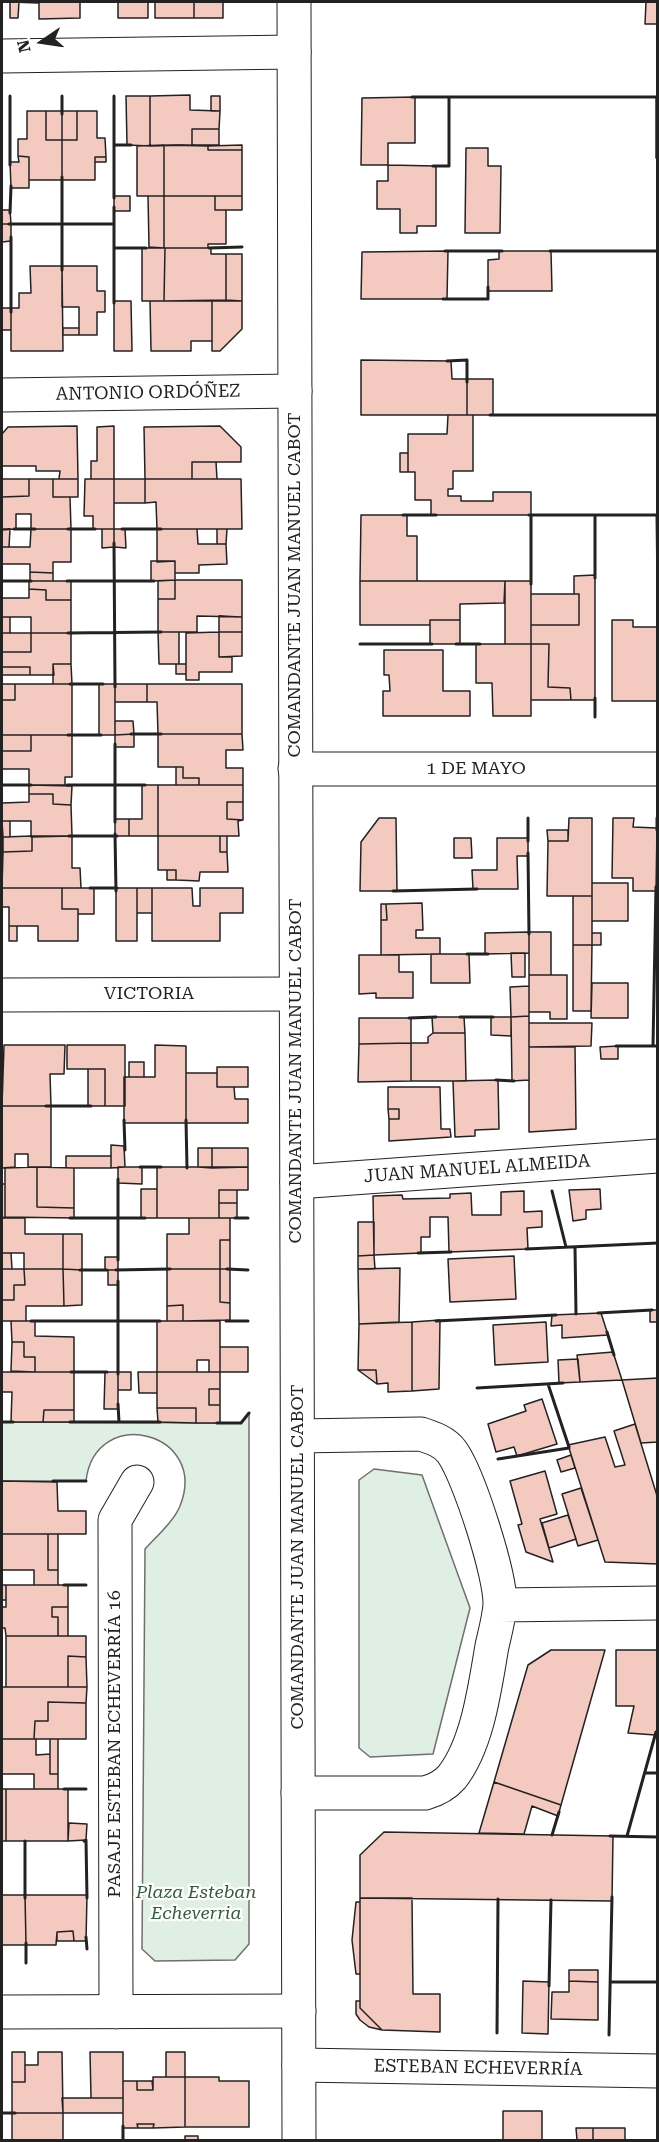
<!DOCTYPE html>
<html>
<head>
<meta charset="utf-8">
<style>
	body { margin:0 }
	#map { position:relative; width:659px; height:2142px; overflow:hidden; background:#fff; font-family:"Roboto Serif",serif }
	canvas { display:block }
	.frame { position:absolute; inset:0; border:3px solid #222; pointer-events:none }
	.north { position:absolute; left:12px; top:12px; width:60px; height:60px; -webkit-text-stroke:4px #fff; paint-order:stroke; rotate:257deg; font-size:16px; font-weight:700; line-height:24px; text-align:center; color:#222 }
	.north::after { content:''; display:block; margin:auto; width:21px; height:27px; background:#222; clip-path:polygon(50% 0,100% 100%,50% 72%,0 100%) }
</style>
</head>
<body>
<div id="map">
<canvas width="659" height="2142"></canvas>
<div class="frame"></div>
<div class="north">N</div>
</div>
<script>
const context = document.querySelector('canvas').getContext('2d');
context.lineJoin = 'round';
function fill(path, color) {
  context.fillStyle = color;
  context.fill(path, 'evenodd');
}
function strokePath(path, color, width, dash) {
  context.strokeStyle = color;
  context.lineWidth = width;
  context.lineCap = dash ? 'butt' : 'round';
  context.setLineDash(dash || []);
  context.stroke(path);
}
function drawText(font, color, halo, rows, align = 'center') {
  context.font = font + ' "Roboto Serif",serif';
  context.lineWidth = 4.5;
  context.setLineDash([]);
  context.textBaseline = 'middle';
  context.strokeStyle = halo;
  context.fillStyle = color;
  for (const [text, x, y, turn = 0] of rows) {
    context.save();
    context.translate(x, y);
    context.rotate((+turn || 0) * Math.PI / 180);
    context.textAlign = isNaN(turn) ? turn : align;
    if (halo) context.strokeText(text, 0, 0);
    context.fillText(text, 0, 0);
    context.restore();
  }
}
const green = new Path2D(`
	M249,1413V1944L235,1960L155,1961L142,1949L145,1549C156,1537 174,1521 180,1506C210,1432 95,1403 86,1481H2V1422L241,1423Z
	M374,1469L422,1475L470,1608L433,1754L370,1757L359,1748V1480Z`);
fill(green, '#e0efe3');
strokePath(green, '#6f6f6f', 1.5);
const building = new Path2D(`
	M10,2H19L18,18H10Z
	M10,2H80V18L39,19V3Z
	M118,2H148V18H118Z
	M155,2H223H194V18H155Z
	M194,2H223V18H194Z
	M646,2H658V24H645Z
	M190,95V110L220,111L219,129H192V145L150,146V96Z
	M126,96H150V146L127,145Z
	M211,96H220V111H211Z
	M415,97V143H388V165H361L362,98Z
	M656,97H658V158H656Z
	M27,111H46V140H62V180H29V157L18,156V139H27Z
	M46,111H62V140H46Z
	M62,111H77V140H62Z
	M77,111H97V138H105L106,157H95V180H62V140H77Z
	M192,129H219V145H192Z
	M164,145L208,146V150H242V196H164Z
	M164,145V196H137V146Z
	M242,145V150H208V146Z
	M466,148H488V166H501L500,233H465Z
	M18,156L29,157V188H11L10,162H19Z
	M95,157H106V162H95Z
	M388,165L436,166V226H417V233H400V209H377V181H388Z
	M114,196H130V211H114Z
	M148,196H164V248L149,247Z
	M164,196H215V210H226V244H208V248H164Z
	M215,196H242V210H215Z
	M2,210H10L11,224H2Z
	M2,224H11V241L2,242Z
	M142,248H165L164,301H142Z
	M165,248H211V254H226V300L164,301Z
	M448,251L447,299H361L362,252Z
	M499,251H551L552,291H488V260L499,259Z
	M226,254H242V301L226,300Z
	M30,266H62L63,351H11V308H19V293H31Z
	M62,266H97V291H105V312H97V335H79V307H62Z
	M114,301H131L132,351H114Z
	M150,301H212V341H191V351H151Z
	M212,301H242V329L220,351H212Z
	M2,308H11V330H2Z
	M63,328H79V335H63Z
	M361,360L451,361L452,379H467V415H361Z
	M467,379H493V415H467Z
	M448,415H473V471H453V489H448V496H461V501H493V492H531V515H431V500H415V472H408V434H447Z
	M77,426L78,479H59L60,471H36V466H2V434L8,427Z
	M114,426V479H91V461H97V427Z
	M220,426L241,447V462H192V479H145L144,427Z
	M400,453H408V472H400Z
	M192,462H216L217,479H192Z
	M2,479H29V496L2,497Z
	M29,479H53V497H70L71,529H31V514H16V529L2,530V497L29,496Z
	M53,479H78V497H53Z
	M85,479H114V529H93V516H84Z
	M114,479H145V503H114Z
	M145,479H241L242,529H157L156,502L145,503Z
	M361,515H407V536H417V581H360Z
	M2,529H10L9,547H2Z
	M31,529H71V562H53V573L30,572V564H2V547H30Z
	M102,529H114V547L102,548Z
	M114,529H125L126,548L114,547Z
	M157,529H197L198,544H226L227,564L199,565V573H175V561L157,562Z
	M217,529H227L226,544H217Z
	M151,561H175V580L151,581Z
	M30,572L53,573V581H30Z
	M595,575V700H571L570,688L548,687L549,644H531V625H579V594H574V576Z
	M175,580V599H158V581Z
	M175,580H242V617L197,616V632H158V599H175Z
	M29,581H71V600H46V590L29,589Z
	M360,581H505L504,603L460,604V620H430V625H360Z
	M505,581H531V644H505Z
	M29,589L46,590V600H71V633H31V617H2V598H29Z
	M531,594H579V625H531Z
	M219,616L242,617V632H219Z
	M2,617H10V633H2Z
	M430,620H460V644H430Z
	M612,620H633V627H658V701H612Z
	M158,632H179V664H159Z
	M219,632H242V656L219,657Z
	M219,632V657H232V672H199V680H186V633Z
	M2,633H31V652H2Z
	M31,633H71V664H53L54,675H30V667H2V652H31Z
	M476,644H531V716H493L492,683H476Z
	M531,644H549L548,687L570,688L571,700H531Z
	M384,650H443V691H470V716H383V691H390L389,675H384Z
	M53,664H71L72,684H53Z
	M176,664H186V674H176Z
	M2,667H30V675H2Z
	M2,684H15V700H2Z
	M15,684H72V735H2V700H15Z
	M99,684H115V735H99Z
	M115,684H147V702H115Z
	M147,684H242V734H158L157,702H147Z
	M115,721H133L134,734L115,735Z
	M134,734V747H115V735Z
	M158,734H242L243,750H226V768H243V785H199V778H183V767H158Z
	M2,735H31V751H2Z
	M31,735H72V777H65V785H29V769H2V751H31Z
	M176,767H183V778H199V785H176Z
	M29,785L72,786L71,805L53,804V794H29Z
	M142,785H158V836H129V819H142Z
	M158,785H243V802H227V819L243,820L238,821L239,836H158Z
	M29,794H53V804L71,805L72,836L31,837V821H2V803L29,802Z
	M227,802H243V820L227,819Z
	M379,818H396L397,891H360L361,842Z
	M569,818H592V896H547L548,841H568Z
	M613,818H634L633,827L657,828L656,891H633V878H612Z
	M115,819H129V836H115Z
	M2,821H10V837H3Z
	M547,830H568V841H548Z
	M32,836V851L3,852V837Z
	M32,836H72V868H80L81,888H2L3,852L32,851Z
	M158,836H220V852H227L228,872H200L199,881L176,880V870H158Z
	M220,836H227V852H220Z
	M454,838H471L472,858H454Z
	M497,838H528V856H517L518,889H473L472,870H497Z
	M167,870H176V880H167Z
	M592,883H628V921H592Z
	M2,888H62V909H78V941H38V926H9V907H2Z
	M62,888H94V914H78V909H62Z
	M116,888H137V941H116Z
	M137,888H152V913H137Z
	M152,888H192L193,906H200V888H243V913H220V941H152Z
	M573,896H592V945H573Z
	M422,903L423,930H416V938H440V954L381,955V920H387L386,904Z
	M381,904H386L387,920H381Z
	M9,926H17V941H9Z
	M529,932V953L485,954V933Z
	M529,932H551V975H529Z
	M592,933H601V945H592Z
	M573,945H592L591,1011H573Z
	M511,953H525V977H512Z
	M431,954H469L470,983H431Z
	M359,955H399V972H413V998H376V993L359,994Z
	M529,975H567V1019H550V1012H529Z
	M592,983H628V1018H591Z
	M529,986V1016L511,1017L510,987Z
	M529,1016V1080L512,1081L511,1017Z
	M432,1017H464L465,1033H433Z
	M491,1017H511V1036L491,1035Z
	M359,1018H411V1043L359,1044Z
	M529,1023H592L591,1046L529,1047Z
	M433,1033H465L466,1081H411V1043H428V1037Z
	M411,1043V1081L358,1082L359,1044Z
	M4,1045H65L64,1074H50L51,1106H2Z
	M67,1045H125V1106H105V1069H67Z
	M155,1045L186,1046V1123H124V1077H155Z
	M618,1046V1059H601L600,1047Z
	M529,1047H575L576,1129L529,1132Z
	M129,1062H144V1077H129Z
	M217,1067H248V1087H217Z
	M88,1069H105V1106H88Z
	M186,1073H217V1087H234L235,1099H248V1123H186Z
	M498,1080L499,1129L475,1130V1136L455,1137L453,1081Z
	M388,1087H440L441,1129H450L451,1137L389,1141V1119H399V1109H388Z
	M2,1106H51V1167H28V1154H15V1167L2,1168Z
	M388,1109H399V1119H389Z
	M111,1145L124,1146L125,1167L111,1168Z
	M198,1148H212V1168L198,1167Z
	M212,1148H248V1167L212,1168Z
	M66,1156H111V1168H66Z
	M37,1167V1207L74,1208V1218L5,1217V1168Z
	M37,1167L74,1168V1208L37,1207Z
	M118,1167H142V1184L118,1183Z
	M157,1167H248V1190H219V1218H157Z
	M2,1184H5V1217L2,1218Z
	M141,1189H157V1218H141Z
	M600,1189L601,1209L586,1210V1219L573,1221L569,1190Z
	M219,1190H237V1203H219Z
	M524,1191V1212L542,1211V1227L527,1228L528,1249L449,1252L448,1217H430V1237H421V1253L374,1255L373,1196L402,1195L403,1199L450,1198V1194L471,1193L472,1215H501V1192Z
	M219,1203H237V1218H219Z
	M2,1218H25V1234H63V1269H24V1253H2Z
	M189,1218H230V1240H220V1269H167V1234H189Z
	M358,1222H374V1255L358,1256Z
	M63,1234H82V1270L63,1269Z
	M220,1240H230V1269H220Z
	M2,1253H11L12,1269H2Z
	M374,1255L375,1269H358V1256Z
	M514,1256L516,1299L450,1302L448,1259Z
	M105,1257H118V1270H105Z
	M400,1268L399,1322L359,1324L358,1269Z
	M2,1269H24L25,1285H14V1300H2Z
	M24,1269H63L64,1306H26V1321H2V1300H14V1285H25Z
	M63,1269L82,1270V1305L64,1306Z
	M167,1269H220V1302L230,1303V1320L183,1321V1305L167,1306Z
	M220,1269H230V1303L220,1302Z
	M108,1270H118V1285H108Z
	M183,1305V1321H167V1306Z
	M650,1310H658V1322H650Z
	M601,1313L608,1335L562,1338V1325L551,1326L552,1315Z
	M440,1320L439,1389L412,1391V1322Z
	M11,1321H35V1336L74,1337V1372H35V1357H24V1342H12Z
	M157,1321H220V1372H209V1360H197V1372H157Z
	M412,1322V1391L388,1392V1383L377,1384L376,1370H358L359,1324Z
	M546,1322L548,1362L495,1365L493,1325Z
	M12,1342H24V1357H35V1372L11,1371Z
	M220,1347H248V1372H220Z
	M613,1352L622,1380L580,1382L577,1355Z
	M578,1359L580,1382L559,1383L558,1360Z
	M358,1370H376L377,1384Z
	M2,1372H74V1410H44L43,1422H11L12,1392H2Z
	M105,1372H118V1409H104Z
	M118,1372H131V1390H118Z
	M138,1372H157V1393H139Z
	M157,1372H220V1389H209V1405H220V1423H196V1408H157Z
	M658,1378V1442L641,1443L622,1380Z
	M209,1389H220V1405H209Z
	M542,1399L557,1444L517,1456L514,1447L496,1452L488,1424L526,1411L524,1405Z
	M157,1408H196V1423L158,1422Z
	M44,1410H74V1422H43Z
	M635,1424L658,1499V1564L605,1562L568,1445L605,1437L615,1467L625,1465L614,1431Z
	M571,1455L575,1468L561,1472L557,1460Z
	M545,1471L557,1514L540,1519L553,1562L526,1552L518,1525L522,1524L510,1481Z
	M2,1481L57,1482L58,1511H86V1534H2Z
	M581,1488L598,1540L578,1546L562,1494Z
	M568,1515L576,1539L549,1548L542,1523Z
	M2,1534H48V1570H58V1585H34V1570H2Z
	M48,1534H58V1570H48Z
	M2,1585H6V1600H2Z
	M6,1585H68V1607H52V1617H58V1636H6L5,1628H2V1607H6Z
	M52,1607H68V1636H58V1617H52Z
	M6,1636H86V1657L68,1656V1687H6Z
	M551,1650H605L561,1805L494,1782L528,1665Z
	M616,1650H658V1727L655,1735L628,1733L634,1706H616Z
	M68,1656L86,1657L87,1687H68Z
	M2,1687H87L86,1703L48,1702V1721H35L34,1739H2Z
	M48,1702L86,1703V1739H34L35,1721H48Z
	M2,1739H36V1755L50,1754V1774H58V1789H34V1774H2Z
	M50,1739H58V1774H50Z
	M494,1782L561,1805L558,1816L532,1806L524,1834L479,1833Z
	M2,1789H6V1841H2Z
	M6,1789H68V1841H6Z
	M69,1823L87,1824L86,1840L68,1841Z
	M384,1832L613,1836L612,1901L360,1898V1855Z
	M2,1895H25L26,1945H2Z
	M25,1895H87L86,1941H74L73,1931L57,1932L56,1945H26Z
	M360,1898H412L413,1994H440V2032L382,2030L360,2008Z
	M356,1902H360V1974H356L352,1940Z
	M73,1931L74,1941H57V1932Z
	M569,1970H598V1982L569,1981Z
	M523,1981L549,1982L548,2034L522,2033Z
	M569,1981L598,1982V2020L551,2019L552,1992H569Z
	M356,2001H360V2008L382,2030L369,2027L360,2020L356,2014Z
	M12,2052H25V2082H12Z
	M38,2052H62L63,2113H12V2082H25V2065H38Z
	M90,2052H123V2098H91Z
	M166,2052H185V2077H166Z
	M153,2077H185V2127L153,2128L154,2124H137L138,2128H123V2081H137V2090H153Z
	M185,2077H219V2081H249V2127H185Z
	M137,2081H152L153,2090H137Z
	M62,2098H123V2113H63Z
	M503,2111H542V2140H503Z
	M12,2113H63V2140H12Z
	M137,2124H154L153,2128H138Z
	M576,2128H593V2140H577Z
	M593,2128H625V2140H593Z
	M185,2136H198V2140H185Z`);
fill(building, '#f3c9c0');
strokePath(building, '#222', 1.5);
const minor = new Path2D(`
	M2,56L294,52
	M2,395L295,391
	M295,769H658
	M2,995L296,994
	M297,1182L658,1156
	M298,1436L421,1434C433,1438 445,1442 452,1452C469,1476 501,1576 500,1605C499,1618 495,1633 492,1646C485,1686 478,1744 452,1777C445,1785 436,1790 425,1793H298
	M500,1605L658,1603
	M2,2012L299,2011
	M116,2012L115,1520L137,1482
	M299,2065L658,2071`);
const major = new Path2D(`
	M294,2L299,2140`);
strokePath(minor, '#222', 35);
strokePath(major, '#222', 35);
strokePath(minor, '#fff', 33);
strokePath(major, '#fff', 33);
strokePath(new Path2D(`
	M10,96V165
	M114,96V198
	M412,97H658
	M62,114V96
	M114,145H131
	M433,166H449V97
	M62,177V270
	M114,207V303
	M10,213L11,186
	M9,224H114
	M11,237V312
	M114,248H146
	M209,248L242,247
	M445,251H502
	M550,251H658
	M443,299H488V287
	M447,361L467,360V382
	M490,415H658
	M403,515H436
	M529,515H658
	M531,515V584
	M595,515V578
	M657,515L658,598
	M14,529H35
	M68,529H95
	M122,529H161
	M114,543L115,687
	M2,581H31
	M67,581H154
	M68,633L161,632
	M360,644H432
	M456,644H480
	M70,684H103
	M595,717V698
	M131,734H161
	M68,735H101
	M115,744V822
	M2,785H31
	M67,785H145
	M657,830V818
	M115,834L116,891
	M69,836H117
	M528,841V818
	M528,853L529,934
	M90,888H117
	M393,891L477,889
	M467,954H488
	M460,1017H493
	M409,1018L436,1017
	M616,1046H658
	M653,1046L656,887
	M496,1080L514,1081
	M46,1106H91
	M124,1120L125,1150
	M186,1120L187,1168
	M140,1167H161
	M118,1179V1260
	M552,1191L566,1247
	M70,1218H145
	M235,1218H248
	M575,1247L576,1314
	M526,1249L658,1243
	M418,1253L451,1252
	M227,1269L248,1270
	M80,1270H107
	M116,1270L170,1269
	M118,1281V1374
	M598,1313L652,1310
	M31,1321H160
	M226,1321H248
	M436,1321L556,1315
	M607,1332L614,1355
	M71,1372H107
	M548,1384L569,1447
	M477,1388L563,1383
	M118,1404L119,1422
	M2,1422H13
	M70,1422H160
	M217,1423H241L249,1413
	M498,1459L569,1448
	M53,1481H86
	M64,1585H86
	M645,1773H658
	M64,1789H86
	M552,1835L559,1812
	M610,1836L658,1837
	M627,1836L656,1732
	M84,1841L86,1840L87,1898
	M25,1898V1841
	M86,1937L87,1949
	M26,1943V1963
	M610,1982H658
	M549,1986L551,1900
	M497,2033L498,1899
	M609,2035L612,1897
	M2,2113H15
	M123,2126V2140`), '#222', 3);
drawText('18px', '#222', '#fff', [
	["ANTONIO ORDÓÑEZ",148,393,-1],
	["COMANDANTE JUAN MANUEL CABOT",295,585,-90],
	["1 DE MAYO",476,769],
	["VICTORIA",149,994],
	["COMANDANTE JUAN MANUEL CABOT",296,1071,-90],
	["JUAN MANUEL ALMEIDA",477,1169,-4],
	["COMANDANTE JUAN MANUEL CABOT",298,1557,-90],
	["PASAJE ESTEBAN ECHEVERRÍA 16",115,1744,-90],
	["ESTEBAN ECHEVERRÍA",478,2068,1]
]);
drawText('italic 18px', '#2f5e38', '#fff', [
	["Plaza Esteban",196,1893],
	["Echeverria",196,1914]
]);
</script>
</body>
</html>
